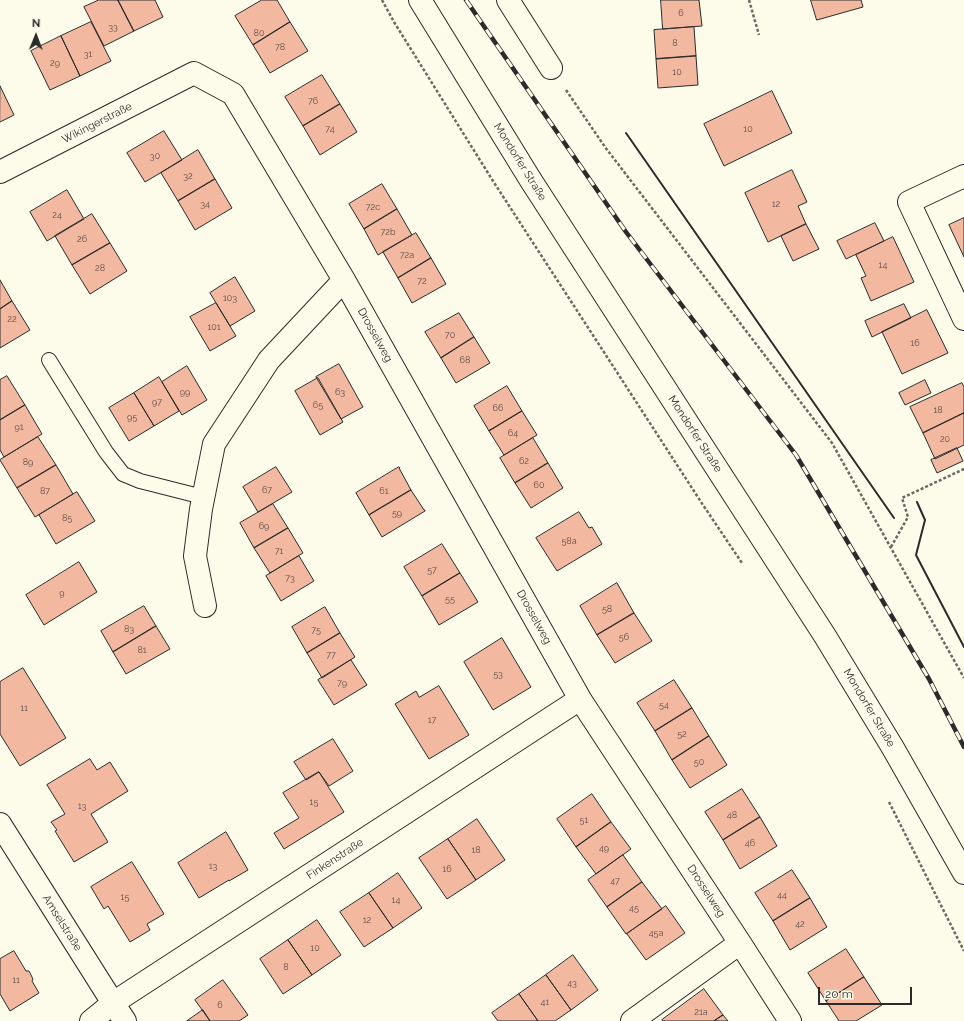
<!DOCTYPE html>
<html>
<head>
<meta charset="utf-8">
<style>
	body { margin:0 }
	#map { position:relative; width:964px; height:1021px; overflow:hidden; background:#fdfbea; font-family:Raleway,sans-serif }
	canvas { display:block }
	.north { position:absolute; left:16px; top:16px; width:40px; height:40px; -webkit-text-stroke:3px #fdfbea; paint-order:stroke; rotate:1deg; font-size:11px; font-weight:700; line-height:16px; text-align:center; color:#2b2b2b }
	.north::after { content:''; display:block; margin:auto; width:14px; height:18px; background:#2b2b2b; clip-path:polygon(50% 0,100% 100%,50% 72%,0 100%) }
	.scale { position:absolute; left:818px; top:987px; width:94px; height:18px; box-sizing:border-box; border:2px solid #2b2b2b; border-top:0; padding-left:5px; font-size:12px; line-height:14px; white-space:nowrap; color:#2b2b2b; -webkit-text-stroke:3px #fdfbea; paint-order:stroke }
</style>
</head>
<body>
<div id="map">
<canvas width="964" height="1021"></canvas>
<div class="north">N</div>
<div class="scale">20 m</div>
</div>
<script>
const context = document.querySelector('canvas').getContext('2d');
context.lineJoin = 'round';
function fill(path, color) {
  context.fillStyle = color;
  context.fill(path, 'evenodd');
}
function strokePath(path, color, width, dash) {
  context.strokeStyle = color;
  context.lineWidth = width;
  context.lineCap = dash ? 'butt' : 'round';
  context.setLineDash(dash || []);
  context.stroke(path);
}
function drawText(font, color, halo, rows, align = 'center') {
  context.font = font + ' Raleway,sans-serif';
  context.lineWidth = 3;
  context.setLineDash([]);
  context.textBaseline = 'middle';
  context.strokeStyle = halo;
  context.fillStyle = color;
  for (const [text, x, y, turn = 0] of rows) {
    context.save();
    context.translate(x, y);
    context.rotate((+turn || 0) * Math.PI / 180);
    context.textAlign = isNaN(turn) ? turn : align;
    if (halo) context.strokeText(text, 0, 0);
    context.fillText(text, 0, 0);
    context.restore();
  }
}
const building = new Path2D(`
	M99,0H118L134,31L104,46L84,7Z
	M118,0H155L163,17L134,31Z
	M262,0H277L290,22L253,45L235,16Z
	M661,0H699L702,26L663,29Z
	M811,0H861L863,7L817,20Z
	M91,22L111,61L80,76L61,36Z
	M290,22L308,51L270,73L253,45Z
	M694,27L696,56L656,59L654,30Z
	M61,36L80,76L50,90L31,51Z
	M696,56L698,85L658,88L656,59Z
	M322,75L340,104L303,126L285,97Z
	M0,86L14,115L0,122Z
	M772,91L792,133L724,166L704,124Z
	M340,104L357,132L320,155L303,126Z
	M164,131L182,160L145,182L127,153Z
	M198,150L215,179L178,201L161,173Z
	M792,170L807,202L798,206L806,224L768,242L745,193Z
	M215,179L232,208L195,230L178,201Z
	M382,184L397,209L364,229L349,204Z
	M67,190L84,219L47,241L30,212Z
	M397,209L412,235L378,255L364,229Z
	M92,214L110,243L72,265L55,236Z
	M964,218V257L949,225Z
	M875,223L884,241L846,259L837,241Z
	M806,224L819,249L793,261L781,236Z
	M416,233L431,258L398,278L383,252Z
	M893,237L914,282L871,301L861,278L866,276L856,255Z
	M110,243L127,271L90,294L72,265Z
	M431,258L446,284L412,303L398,278Z
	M235,277L255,311L230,326L210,293Z
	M0,280L12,301L0,309Z
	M12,301L30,330L0,348V309Z
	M216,303L236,336L210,351L190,317Z
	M904,304L911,318L872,337L865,321Z
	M927,310L948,353L902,374L882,332Z
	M459,313L474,337L441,358L425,332Z
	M474,337L490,363L456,383L441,358Z
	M339,364L363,407L341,419L316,377Z
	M187,366L207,400L182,415L162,382Z
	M7,376L25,405L0,420V380Z
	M159,377L179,411L154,426L134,393Z
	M318,378L343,422L320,435L295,391Z
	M925,380L931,393L905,405L899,393Z
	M962,383L964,387V413L923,433L910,407Z
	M507,386L522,411L489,431L474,406Z
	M134,393L154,426L129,441L109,408Z
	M25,405L42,434L4,457L0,450V420Z
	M522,411L537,435L504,455L489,431Z
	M964,413V445L935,459L923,433Z
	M38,437L56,465L17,488L0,460Z
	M533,438L548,463L515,483L500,458Z
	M957,448L963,461L937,473L931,460Z
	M548,463L563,488L531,508L515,483Z
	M56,465L73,494L35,517L17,488Z
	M276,467L292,492L258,512L243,487Z
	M399,467L400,468H399L411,490L369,515L356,493Z
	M411,490L424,510H425V511L382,537L369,515Z
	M77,492L95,521L56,544L39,515Z
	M273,504L288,528L254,548L240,523Z
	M579,512L589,528L592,527L602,544L557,571L536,538Z
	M288,528L303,553L270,573L254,548Z
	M442,544L460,573L422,596L404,567Z
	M299,556L314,581L281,601L266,576Z
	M79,562L97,592L44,625L26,595Z
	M460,573L478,602L439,625L422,596Z
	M617,583L634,613L597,635L580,606Z
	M144,606L156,626L113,652L101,631Z
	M325,607L340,633L307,653L292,627Z
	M634,613L652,641L615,663L597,635Z
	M156,626L170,649L126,674L113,652Z
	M340,633L355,657L322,678L307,653Z
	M502,638L531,687L493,710L464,662Z
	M351,660L367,685L334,705L318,680Z
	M23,668L66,738L20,766L0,734V682Z
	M674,680L692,708L655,731L637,703Z
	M439,686L469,735L429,759L395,704L416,691L419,697Z
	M692,708L709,736L672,760L655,731Z
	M709,736L727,765L690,788L672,760Z
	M333,739L353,771L329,786L319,772L306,780L294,762Z
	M90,759L97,770L110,762L128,791L91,814L108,842L74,862L55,831L57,830L51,822L65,814L47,785Z
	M319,772L344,812L284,849L274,833L299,818L283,793Z
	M742,789L760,817L723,840L705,812Z
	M592,794L611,822L576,847L557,819Z
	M760,817L777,846L740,869L723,840Z
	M477,819L505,860L476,880L448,839Z
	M611,822L631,849L596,874L576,847Z
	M226,832L248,870L229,881V880L199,898L178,863Z
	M448,839L476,880L447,899L419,858Z
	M623,855L642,882L607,907L588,880Z
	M132,862L164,914L147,924L150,930L130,942L108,906L104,909L91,887Z
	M792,870L810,898L773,921L755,893Z
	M398,873L422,908L393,928L369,893Z
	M642,882L662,909L626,934L607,907Z
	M369,893L393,928L364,947L340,912Z
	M810,898L827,927L790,950L773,921Z
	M666,906L685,933L646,960L627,934Z
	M317,920L341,955L312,975L288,940Z
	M288,940L312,975L283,994L260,959Z
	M846,949L864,977L826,1001L808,973Z
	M14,951L26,971H29L33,979L32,981L39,993L10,1011L0,994V959Z
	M573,955L598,990L571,1010L546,975Z
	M546,975L571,1010L555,1021H538L519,994Z
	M864,977L882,1005L856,1021H839L826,1001Z
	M223,980L248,1015L239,1021H210L195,1000Z
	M704,989L723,1015L714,1021H663L662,1020Z
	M519,994L538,1021H498L492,1013Z
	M203,1010L210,1021H187Z
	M723,1015L728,1021H714Z`);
fill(building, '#f2b8a0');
strokePath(building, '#2b2b2b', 1);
const lane = new Path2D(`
	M49,360L106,452L123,474L140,481L203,497`);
const street = new Path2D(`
	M508,0L551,68
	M0,172L194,73L233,94L344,280L580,699L740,943L790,1021
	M964,176L909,202L964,319
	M205,606L195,556L201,509L214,444L269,360L344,280
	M0,824L113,1003L125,1021
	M91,1021L113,1003L580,699
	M632,1021L740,943`);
const secondary = new Path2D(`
	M420,0L530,179L825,636L893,748L964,873`);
strokePath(lane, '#2b2b2b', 16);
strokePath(street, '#2b2b2b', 24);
strokePath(secondary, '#2b2b2b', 24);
strokePath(new Path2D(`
	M382,0L394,22L493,181L703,505L742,563
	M749,0L759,35
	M566,90L605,147L832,443L964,678
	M891,547L908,517L902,498L964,469
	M889,802L964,951`), '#6a6964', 2.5, [3, 2]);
strokePath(lane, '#fdfbea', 14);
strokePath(street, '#fdfbea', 22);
strokePath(secondary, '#fdfbea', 22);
const rail = new Path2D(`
	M466,0L481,22L626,232L796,455L929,679L964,747`);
strokePath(rail, '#2b2b2b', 4.5);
strokePath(rail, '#fdfbea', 3, [9]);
strokePath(new Path2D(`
	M626,133L894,518
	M917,502L925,520L916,555L964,647`), '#2b2b2b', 2);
drawText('9px', '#5d4e48', null, [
	["6",681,13],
	["33",113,27],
	["80",259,33],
	["8",675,43],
	["78",280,47],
	["31",88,54],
	["29",55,63],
	["10",677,72],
	["76",313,101],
	["74",330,129],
	["10",748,129],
	["30",155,156],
	["32",188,176],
	["34",205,204],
	["12",776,204],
	["72c",373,207],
	["24",57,215],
	["72b",388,232],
	["26",82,239],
	["72a",407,255],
	["14",883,265],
	["28",100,268],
	["72",422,281],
	["103",230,298],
	["22",12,319],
	["101",214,327],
	["70",450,335],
	["16",915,343],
	["68",465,360],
	["99",185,392],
	["63",340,392],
	["97",157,402],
	["65",318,405],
	["66",498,408],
	["18",938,410],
	["95",132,417],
	["91",19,427],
	["64",513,433],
	["20",945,439],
	["62",524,461],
	["89",28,462],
	["60",539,485],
	["67",267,490],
	["87",45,491],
	["61",384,491],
	["59",397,513],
	["85",67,518],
	["69",264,526],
	["58a",569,541],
	["71",279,551],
	["57",432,570],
	["73",290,578],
	["9",62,593],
	["55",450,599],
	["58",607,609],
	["83",129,629],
	["75",316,630],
	["56",624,637],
	["81",142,650],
	["77",331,655],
	["53",498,674],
	["79",342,683],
	["54",664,705],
	["11",24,708],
	["17",432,720],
	["52",682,734],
	["50",699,762],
	["15",314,802],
	["13",82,806],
	["48",732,815],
	["51",584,820],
	["46",750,843],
	["49",604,848],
	["18",476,850],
	["13",213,866],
	["16",447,869],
	["47",615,881],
	["44",782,895],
	["15",125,897],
	["14",396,900],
	["45",634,908],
	["12",367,920],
	["42",800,924],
	["45a",656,933],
	["10",315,948],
	["8",286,967],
	["11",16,980],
	["43",572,983],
	["41",545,1002],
	["6",220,1005],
	["21a",701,1012]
]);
drawText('11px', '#2b2b2b', '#fdfbea', [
	["Wikingerstraße",97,123,-27],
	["Mondorfer Straße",520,162,58],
	["Drosselweg",375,335,61],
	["Mondorfer Straße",695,434,57],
	["Drosselweg",534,617,61],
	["Mondorfer Straße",869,708,59],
	["Finkenstraße",335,859,-33],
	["Drosselweg",706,891,57],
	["Amselstraße",62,923,58]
]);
</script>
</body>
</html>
